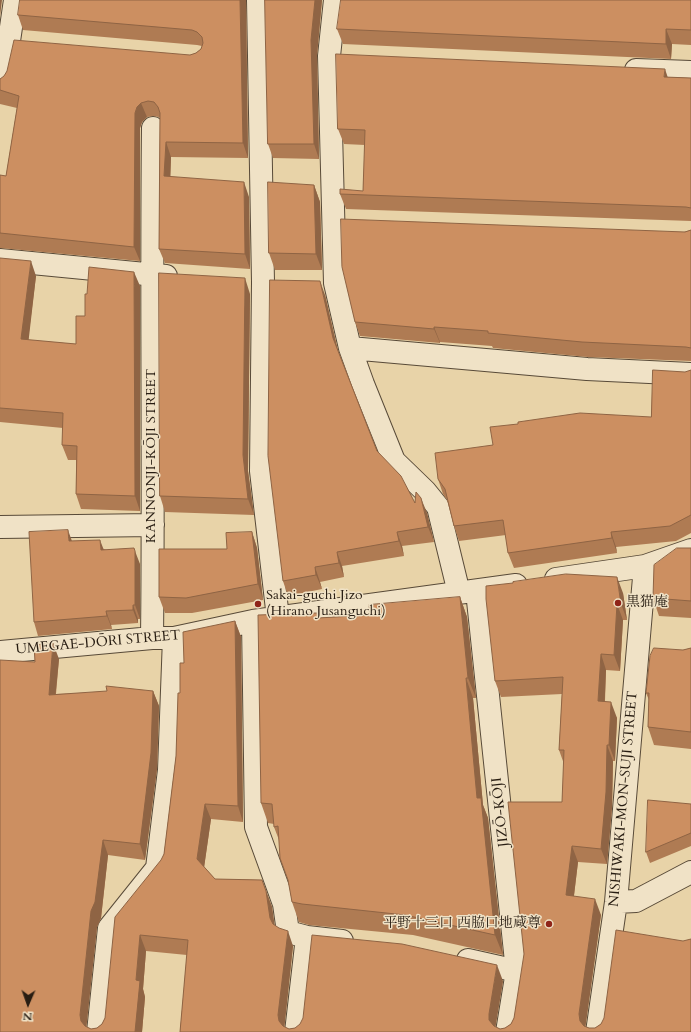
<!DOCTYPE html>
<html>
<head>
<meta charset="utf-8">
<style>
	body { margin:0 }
	#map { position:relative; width:691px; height:1032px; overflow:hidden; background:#e8d3a8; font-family:Cardo,serif }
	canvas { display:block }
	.north { position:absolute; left:8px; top:984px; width:40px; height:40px; -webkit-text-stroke:3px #f0e2c6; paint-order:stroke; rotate:182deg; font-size:11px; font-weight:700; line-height:16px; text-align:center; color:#281d12 }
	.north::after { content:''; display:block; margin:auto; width:14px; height:18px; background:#281d12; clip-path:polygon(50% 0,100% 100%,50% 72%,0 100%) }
</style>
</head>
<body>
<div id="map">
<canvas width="691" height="1032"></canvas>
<div class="north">N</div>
</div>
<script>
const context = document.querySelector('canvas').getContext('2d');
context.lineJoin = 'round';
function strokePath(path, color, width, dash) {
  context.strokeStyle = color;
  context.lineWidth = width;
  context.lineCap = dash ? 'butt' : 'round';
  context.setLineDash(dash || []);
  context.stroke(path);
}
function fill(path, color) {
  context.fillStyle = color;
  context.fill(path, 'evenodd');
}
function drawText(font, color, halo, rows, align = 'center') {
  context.font = font + ' Cardo,"Noto Serif JP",serif';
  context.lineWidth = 3;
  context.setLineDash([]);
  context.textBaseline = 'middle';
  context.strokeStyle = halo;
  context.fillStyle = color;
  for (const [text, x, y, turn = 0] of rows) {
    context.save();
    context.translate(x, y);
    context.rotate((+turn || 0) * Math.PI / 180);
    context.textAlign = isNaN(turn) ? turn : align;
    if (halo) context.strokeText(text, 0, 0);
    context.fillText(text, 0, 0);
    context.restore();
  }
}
const minor = new Path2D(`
	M258,0L263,282L261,471L278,618
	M335,0L329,56L335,283L350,348L363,384L394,461L425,491L438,507L459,593
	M636,70L691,72
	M0,83L9,41L15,0
	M0,260L166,276
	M350,348L587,369L691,374
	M0,527L153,525
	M556,579L645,566L691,550
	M477,591L517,971L507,1032
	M253,621L256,827L284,904L288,932L307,937L342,941
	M152,638C154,468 151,298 153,128
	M0,652L152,638H174L253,621L516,585
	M616,902L636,901L691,872
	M468,960L517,971
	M98,1032L109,928L157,868L169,770L174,638
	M296,1032L307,937
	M597,1032L616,902L645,566`);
strokePath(minor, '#584a38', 24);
strokePath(minor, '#f0e2c6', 22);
fill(new Path2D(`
	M246,0L248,158L171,157L170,177L249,197L250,269L165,263L159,249L160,118L159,117L153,116L147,117L142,122L140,128V261L0,248V175L6,176L17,108L0,104V79L190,55L196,53L201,49L202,46L197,45L23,30L18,15Z
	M265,0H322L317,55L319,159L273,158L268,144Z
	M691,0V45L672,44L671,59L343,44L337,29Z
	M668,77L691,78V221L346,209L340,194L363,191L365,145L344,144L338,129Z
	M314,185L320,202L322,270H275L269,253Z
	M691,230V361L588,357L493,348L492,346L440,342V343L360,336L355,322Z
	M0,258L36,276L28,340L76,344L85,316L87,294L140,286V511L81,509L76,494V460H68L62,445L63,428L0,422Z
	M250,294L248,471L254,515L165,512L160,496Z
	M325,295L338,350L377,451L415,503L427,513L434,542L402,546L404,556L342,566L344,577L320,582L322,589L288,596L283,581Z
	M691,371V533L676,541L616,547L617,553L514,568L508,553L506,535L459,541L454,526L447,500L443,494L438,479L493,445L651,417L685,372Z
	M252,532L257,548L263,600L192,613H165L159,597Z
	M72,541L104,549L140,564V619H138V623L111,625L112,629L38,636L34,622Z
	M691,548V618L659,616L653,598Z
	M623,593L627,620H623L620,671L606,670L605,701L617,718L615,761H613L612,808L607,864L578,862L574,896L601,915L585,1027L589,1028H595L601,1024L683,941L691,1032H180L187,955L146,951L143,989L145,997L142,1032H0L35,662L59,659L56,694L153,691L159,706L157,769L145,860L108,855L101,918L97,927L86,1027L91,1029L97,1028L102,1024L105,1018L164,854L176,756L180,693L184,663L235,621L241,637L243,822L211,819L204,867L215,879L262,880L272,907L274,925L293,946L284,1027L289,1029L295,1028L503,981L495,1027L500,1029L505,1028L511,1024L514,1018L562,802L564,764L559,750L562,694L501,697L495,681Z
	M460,597L467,617L476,698H473L483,805L488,818L503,955L413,935L309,925L299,922L292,902L288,880L279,840L274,827V824L268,823L261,803L319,618L370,615Z
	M691,648V749L654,745L648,727L649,700L646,693L683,650Z
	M691,804V846L650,863L646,852Z`), '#af7b53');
fill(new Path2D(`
	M0,0H2L0,16Z
	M240,0H246L248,158L243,143Z
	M315,0H322L317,55L319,159L314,144L311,40Z
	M666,29L672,44L671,59L666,44Z
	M665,69L670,84L664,77Z
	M141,103L147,117L142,122L140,128V261L134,247L135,113L137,107Z
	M166,142L171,157L170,191L164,176Z
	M244,182L249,197L250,269L245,254Z
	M314,185L320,202L322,270L316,254Z
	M31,261L36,276L27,354L21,339Z
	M134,272L140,286V511L135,496Z
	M245,278L250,294L248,471L254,515L248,499L243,455Z
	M320,281L325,295L338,352L333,338Z
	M434,327L440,342V343L434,329Z
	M421,498L427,513L434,542L428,527Z
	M68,530L73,544L69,541Z
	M252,532L257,548L263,600L258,584Z
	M397,532L402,546L404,556L399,541Z
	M611,532L616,547L617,553L612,538Z
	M100,540L105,553L101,550Z
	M135,551L140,564V619L135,605Z
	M337,552L342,566L344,577L339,563Z
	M315,567L320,582L322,589L316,575Z
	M617,577L623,593L627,620L621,604Z
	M460,597L467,617L476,698L468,678Z
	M617,604L623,620L620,671L614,655Z
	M133,605L138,619V623L133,610Z
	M106,611L111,625L112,629L107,616Z
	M235,621L241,637L243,822L238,806Z
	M53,643L59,659L54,710L49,695Z
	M601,654L606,670L604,717L598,701Z
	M466,678L473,698L483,805L488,818L503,955L495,935L477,798Z
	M153,691L159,706L157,769L145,860L140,844Z
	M611,702L617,718L615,761L609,745Z
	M607,745L613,761L612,808L607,864L601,849Z
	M205,804L211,819L203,875L197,859Z
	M103,840L108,855L101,918L97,927L86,1031L81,1021L80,1015L91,911Z
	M572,846L578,862L572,911L566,895Z
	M266,891L272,907L276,934L270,918Z
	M595,899L601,915L585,1030L580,1021L579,1014Z
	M288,931L293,946L284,1031L279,1021L278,1015Z
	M140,935L146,951L143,989L145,997L142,1032H135L136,980Z
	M497,965L503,981L495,1030L489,1020V1014Z`), '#8f6444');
const building = new Path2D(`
	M20,0H240L243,143L166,142L164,176L244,182L245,254L159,249L160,113L158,107L154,102L148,101L141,103L137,107L135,113L134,247L0,233V175L6,176L19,96L0,90V79L4,76L7,71L14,40L190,55L196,53L201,49L203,43L202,37L197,32L192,30L18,15Z
	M265,0H315L311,40L314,144H268Z
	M341,0H691V30L666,29V44L337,29Z
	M336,54L665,69L664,77L691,78V208L686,207L340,194V189L363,191L365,130L338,129Z
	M268,182L314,185L316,254L269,253Z
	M341,219L685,232L691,230V348L686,347L582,342L488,333V331L434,327V329L355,322L342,267Z
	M0,258L31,261L21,339L76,344V316H85V294H87L89,267L134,272L135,496L76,494L77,446L62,445L63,413L0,408Z
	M159,273L245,278L243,455L248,499L160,496Z
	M270,280L320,281L333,338L377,451L401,476L415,503L416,492L421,498L428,527L397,532L399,541L337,552L339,563L315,567L316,575L283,581L268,456Z
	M653,370L685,372L691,370V515L670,526L611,532L612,538L508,553L503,520L454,526L445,489L438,479L435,453L493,445L490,427L518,424V422L580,413L651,417Z
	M68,530L69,541L100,540L101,550L134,548L135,551V605H133V610L106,611L107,616L34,622L29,532Z
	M252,532L258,584L186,598L159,597V549H227L226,533Z
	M677,548H691V601L653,598L654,565Z
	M566,574L617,577L621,604H617L614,655L601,654L598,701L611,702L609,745H607L606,792L601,849L572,846L566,895L595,899L579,1014L580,1021L584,1026L589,1028H595L601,1024L604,1018L616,930L683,941L691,939V1032H180L188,940L140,935L136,980L140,981L135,1032H0V660L35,662L34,645L53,643L49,695L107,691L106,686L153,691L151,753L140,844L103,840L95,902L91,911L80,1015L81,1021L85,1026L91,1029L97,1028L102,1024L105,1018L115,917L161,860L164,854L176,756L178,693H180V663H184L183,632L235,621L238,806L205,804L197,859L215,879L262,880L266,891L270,918L273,924L279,928L288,931L278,1015L279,1021L283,1026L289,1029L295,1028L300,1024L303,1018L312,935L402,944L497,965L489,1014V1020L494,1026L500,1029L505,1028L511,1024L514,1018L524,954L508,802H562L564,750H559L563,677L495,681L486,599V586L513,583V582Z
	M460,597L468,678H466L477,798H481L495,935L405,915L302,904L292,902L288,880L280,858L278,826L274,827L272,804L261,803L258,615L317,613L318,618L370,615L369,605Z
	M654,648L683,650L691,648V732L648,727L649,693H646L650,656Z
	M648,800L691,804V833L646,852Z`);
fill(building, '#cc8f61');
strokePath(building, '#8f6444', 1);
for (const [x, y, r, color] of [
	[618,603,4,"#8f2418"],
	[258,604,4,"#8f2418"],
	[549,924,4,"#8f2418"]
]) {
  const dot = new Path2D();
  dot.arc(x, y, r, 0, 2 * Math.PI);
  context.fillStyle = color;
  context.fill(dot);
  strokePath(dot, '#f0e2c6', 1.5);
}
drawText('14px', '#281d12', '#f0e2c6', [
	["KANNONJI-KŌJI STREET",152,456,-90],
	["UMEGAE-DŌRI STREET",98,643,-5],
	["NISHIWAKI-MON-SUJI STREET",624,799,-85],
	["JIZŌ-KŌJI",501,812,-96]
]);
drawText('14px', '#281d12', '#f0e2c6', [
	["Sakai-guchi Jizo",266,596],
	["(Hirano Jusanguchi)",266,612],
	["黒猫庵",626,603],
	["平野十三口 西脇口地蔵尊",541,924,"right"]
], 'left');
</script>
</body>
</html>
